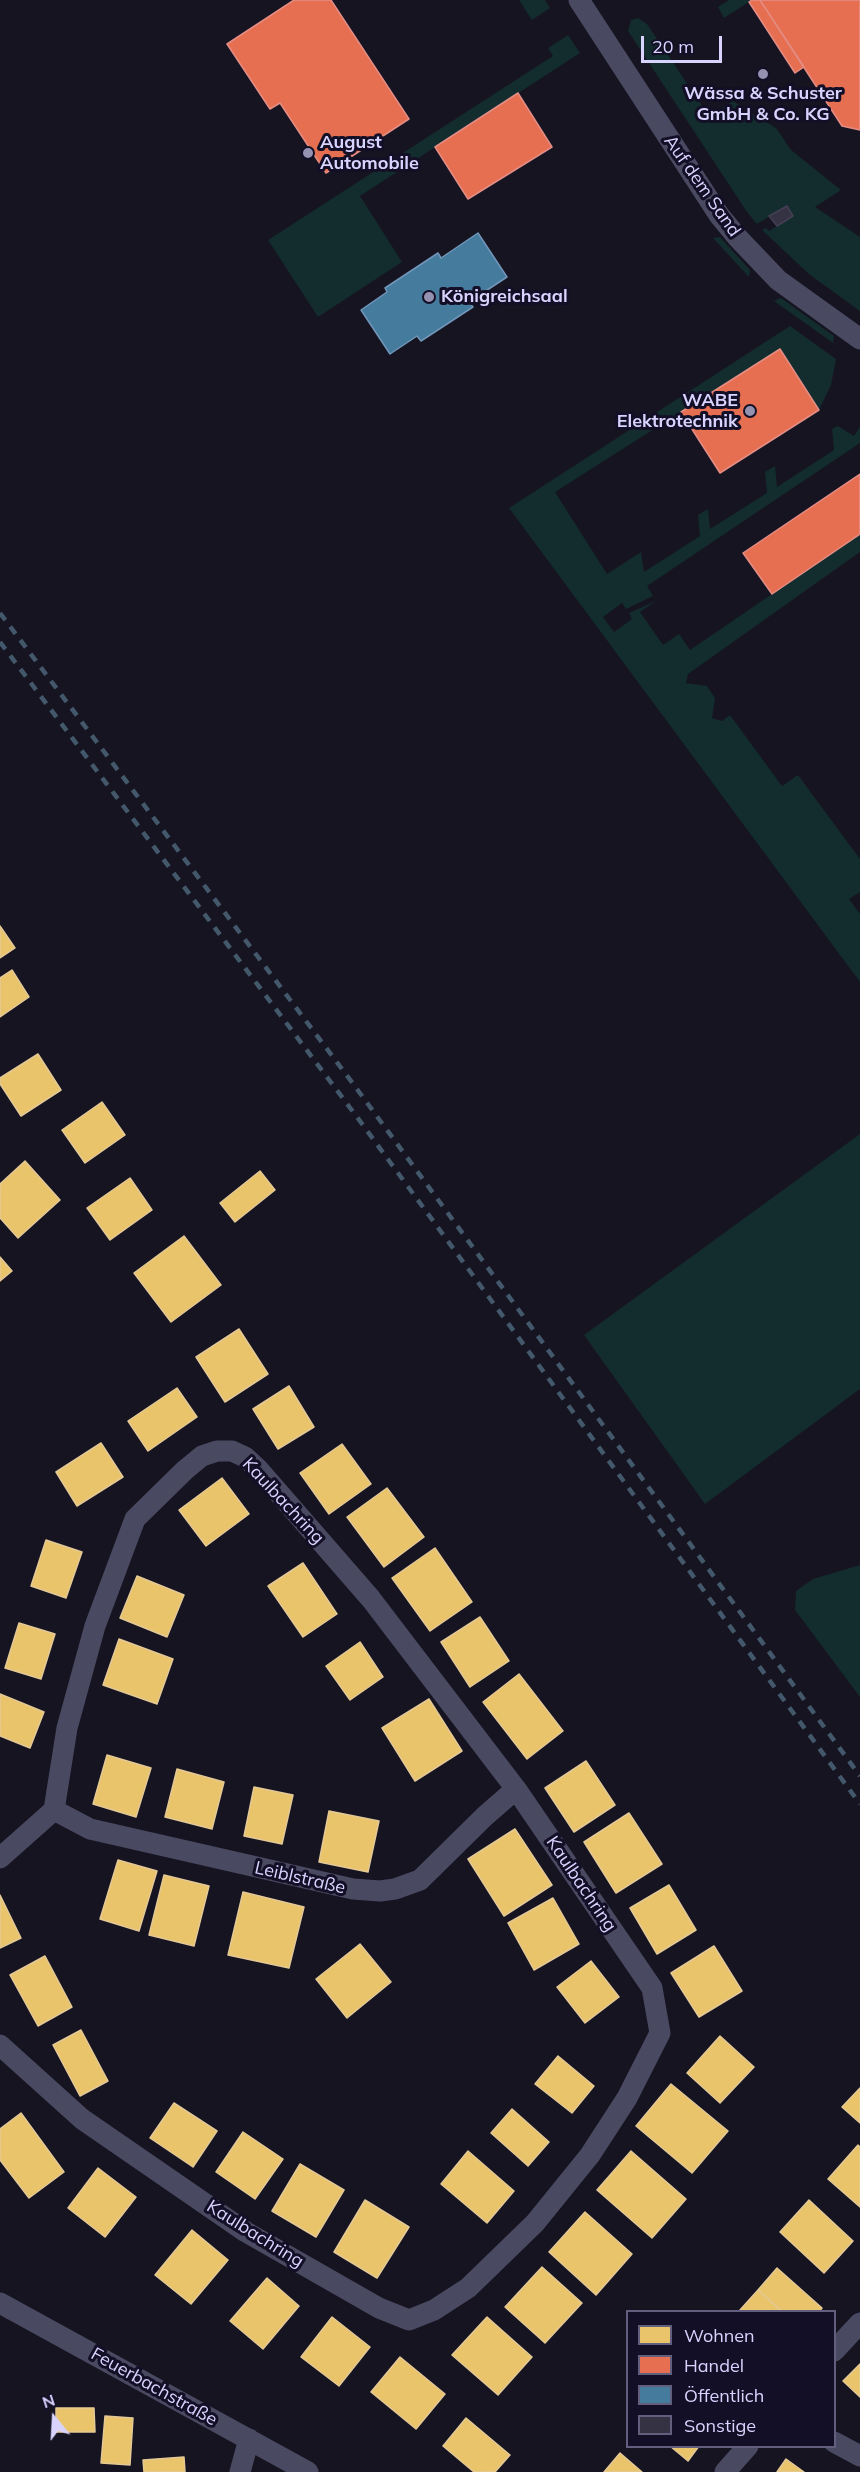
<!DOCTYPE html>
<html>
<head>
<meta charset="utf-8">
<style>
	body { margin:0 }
	#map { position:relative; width:860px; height:2472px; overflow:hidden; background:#161421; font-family:Mulish,sans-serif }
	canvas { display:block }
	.legend { position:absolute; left:626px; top:2310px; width:210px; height:138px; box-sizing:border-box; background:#130f26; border:2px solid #625e7d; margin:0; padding:8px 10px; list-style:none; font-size:18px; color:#d9d4ff }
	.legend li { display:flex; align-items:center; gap:12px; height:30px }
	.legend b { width:30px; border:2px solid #625e7d }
	.north { position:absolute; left:24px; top:2388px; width:60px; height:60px; -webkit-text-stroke:4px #130f26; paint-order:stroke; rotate:342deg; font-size:16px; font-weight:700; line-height:24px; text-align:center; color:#d9d4ff }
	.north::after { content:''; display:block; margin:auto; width:21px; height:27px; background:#d9d4ff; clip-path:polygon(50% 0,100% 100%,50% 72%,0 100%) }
	.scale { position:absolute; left:641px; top:36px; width:81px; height:27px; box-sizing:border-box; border:3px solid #d9d4ff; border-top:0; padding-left:8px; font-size:18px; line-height:21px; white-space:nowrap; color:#d9d4ff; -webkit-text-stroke:4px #130f26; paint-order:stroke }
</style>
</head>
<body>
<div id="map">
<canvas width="860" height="2472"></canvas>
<ul class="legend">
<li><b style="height:16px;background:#e9c46a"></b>Wohnen</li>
<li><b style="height:16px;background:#e76f51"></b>Handel</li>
<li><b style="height:16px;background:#457b9d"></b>Öffentlich</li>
<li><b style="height:16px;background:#343243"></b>Sonstige</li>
</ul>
<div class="north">N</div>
<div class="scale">20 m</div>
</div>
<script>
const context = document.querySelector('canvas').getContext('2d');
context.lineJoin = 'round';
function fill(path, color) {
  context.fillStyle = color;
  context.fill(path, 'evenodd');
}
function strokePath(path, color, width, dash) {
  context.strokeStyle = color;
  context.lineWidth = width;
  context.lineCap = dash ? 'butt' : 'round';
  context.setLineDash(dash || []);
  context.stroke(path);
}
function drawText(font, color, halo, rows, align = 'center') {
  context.font = font + ' Mulish,sans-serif';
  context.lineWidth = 6;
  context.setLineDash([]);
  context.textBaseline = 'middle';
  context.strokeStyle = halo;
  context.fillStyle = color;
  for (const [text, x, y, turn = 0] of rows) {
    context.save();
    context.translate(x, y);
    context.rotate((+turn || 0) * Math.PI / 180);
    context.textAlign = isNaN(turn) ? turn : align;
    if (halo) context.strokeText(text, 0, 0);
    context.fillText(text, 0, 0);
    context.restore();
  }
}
fill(new Path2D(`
	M519,0H545L550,8L532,20Z
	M729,0H752L724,18L718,7Z
	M638,18L647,24L709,116L733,101L776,128L791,150L841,190L815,207L860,237V311L810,275L762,230L766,228L769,231L793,216L787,206L757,224L747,212L628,31L631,20Z
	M568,35L580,53L360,196L402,262L318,317L268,240L553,56L548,48Z
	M720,237L750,270L749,277L713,238Z
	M781,298L834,336L833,343L774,301Z
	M790,326L836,359L831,385L819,410L780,349L555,492L607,574L641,552L644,572L700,536L698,515L708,509L710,529L767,493L765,472L775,466L777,487L834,450L832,429L838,426L854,436L860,427V443L647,586L653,596L626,609L622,603L603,617L614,632L632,619L629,613L656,601L640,612L663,645L679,634L690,650L860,534V552L688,674L686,683L707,686L715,698L712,718L722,721L730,715L782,786L798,775L860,859V892L849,899L860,914V982L509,508Z
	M860,1134V1389L705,1504L584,1335Z
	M860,1565V1697L795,1610L796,1591L813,1579Z`), '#132c2d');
const homes = new Path2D(`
	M0,926L15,948L0,958Z
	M12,970L29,997L0,1017V978Z
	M38,1054L61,1090L21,1116L0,1084V1078Z
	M102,1102L125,1135L85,1163L62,1130Z
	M25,1161L60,1200L18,1238L0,1218V1184Z
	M260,1171L275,1190L235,1222L220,1203Z
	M130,1178L152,1210L110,1240L87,1208Z
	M184,1236L221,1285L171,1322L134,1273Z
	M0,1257L12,1271L0,1281Z
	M239,1329L268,1374L225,1402L196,1357Z
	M289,1386L314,1427L278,1449L253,1409Z
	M177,1388L197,1417L148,1451L128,1421Z
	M101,1443L123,1477L77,1506L56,1472Z
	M342,1444L371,1484L329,1514L300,1473Z
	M222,1478L249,1514L206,1546L179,1510Z
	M387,1488L424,1537L384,1567L347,1517Z
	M46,1540L82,1552L66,1598L31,1586Z
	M435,1548L472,1602L430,1631L392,1578Z
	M303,1563L337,1614L303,1637L268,1586Z
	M137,1576L184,1595L167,1637L120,1618Z
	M480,1617L509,1661L470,1687L441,1642Z
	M19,1623L55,1634L41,1679L5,1668Z
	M119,1639L173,1659L157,1704L103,1685Z
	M360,1642L383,1677L350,1700L326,1666Z
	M519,1674L563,1731L527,1759L483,1702Z
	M0,1694L44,1712L30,1748L0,1736Z
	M429,1699L462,1751L415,1781L382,1728Z
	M107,1755L151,1768L136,1817L93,1804Z
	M586,1761L615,1805L574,1832L545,1788Z
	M177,1769L224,1782L212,1829L165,1817Z
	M254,1787L293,1795L282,1844L244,1836Z
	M329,1811L379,1821L368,1872L319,1862Z
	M629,1813L662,1864L616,1893L584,1842Z
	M515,1829L552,1885L504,1916L468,1859Z
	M118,1860L157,1871L139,1931L100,1919Z
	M164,1875L209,1886L194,1946L149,1935Z
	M669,1885L696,1930L657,1954L630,1908Z
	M243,1892L304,1907L289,1968L228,1955Z
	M0,1895L21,1938L0,1948Z
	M553,1898L579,1944L534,1970L508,1923Z
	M360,1944L391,1982L347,2018L316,1979Z
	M714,1946L742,1991L699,2017L671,1973Z
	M45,1956L72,2007L38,2026L10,1975Z
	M591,1961L619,1997L585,2023L557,1987Z
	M81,2030L108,2081L80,2096L53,2045Z
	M720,2036L754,2067L720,2103L687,2073Z
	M558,2056L594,2086L572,2113L535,2084Z
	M671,2084L728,2131L692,2173L636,2126Z
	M860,2088V2123L842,2107Z
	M174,2103L217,2131L193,2167L150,2138Z
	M512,2109L549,2142L528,2166L491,2133Z
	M21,2113L64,2172L29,2198L0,2160V2129Z
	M243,2132L283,2159L255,2199L216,2172Z
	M858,2145L860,2147V2207L828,2179Z
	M468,2151L514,2191L487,2223L441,2184Z
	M631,2151L686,2199L652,2238L597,2190Z
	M300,2164L344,2190L316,2237L272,2211Z
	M98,2168L136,2197L105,2237L68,2208Z
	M365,2200L409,2227L377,2278L334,2252Z
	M809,2200L853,2241L824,2273L780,2232Z
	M585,2212L632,2254L596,2295L549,2252Z
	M192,2230L228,2260L191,2304L155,2275Z
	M542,2267L582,2303L545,2343L505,2307Z
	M777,2268L822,2308L819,2312H783L758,2290Z
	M267,2278L299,2306L263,2349L230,2321Z
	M758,2290L783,2312H742L740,2310Z
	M332,2317L370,2347L339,2386L301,2357Z
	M487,2317L532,2357L498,2395L452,2355Z
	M400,2357L445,2394L416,2429L371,2392Z
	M860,2364V2397L843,2381Z
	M56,2408H94L95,2432H56Z
	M105,2416L133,2418L130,2465L101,2463Z
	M466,2418L510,2455L495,2472H474L443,2446Z
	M670,2446H699L688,2461Z
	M620,2453L642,2472H604Z
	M184,2457L185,2472H144L143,2460Z
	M786,2459L804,2472H777Z`);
fill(homes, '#e9c46a');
strokePath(homes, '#e4c997', 1.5);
const shops = new Path2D(`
	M294,0H331L409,119L326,173L280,103L270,109L227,44Z
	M752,0H760L804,67L795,73L749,2Z
	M760,0H860V130L842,126Z
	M518,93L552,147L468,199L435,147Z
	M780,349L819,410L720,473L681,412Z
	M860,474V534L772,594L743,553Z`);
fill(shops, '#e76f51');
strokePath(shops, '#e38d85', 1.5);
const public = new Path2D(`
	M478,233L507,277L469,302L473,307L421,341L417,336L390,354L361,310L387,292L385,288L438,253L441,258Z`);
fill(public, '#457b9d');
strokePath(public, '#7196ba', 1.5);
const building = new Path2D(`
	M787,206L793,216L777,226L769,216Z`);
fill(building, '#343243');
strokePath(building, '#433f54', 1.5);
strokePath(new Path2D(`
	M579,0L719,215L738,238L778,280L860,339
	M54,1810L90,1829L353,1889L380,1891L395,1889L420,1880L485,1816L516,1789
	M0,1858L54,1810L67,1728L95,1626L135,1519L185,1470L202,1456L217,1451H232L245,1457L258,1469L371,1599L516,1789L652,1988L660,2033L627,2098L590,2155L535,2223L468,2288L434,2310L409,2320L379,2308L246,2232L82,2119L0,2045
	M0,2303L308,2472
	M834,2351L860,2323
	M834,2442L860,2456
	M240,2472L249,2439
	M725,2472L748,2446`), '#4a4962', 21);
strokePath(new Path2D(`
	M0,613L354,1085L860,1776
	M0,642L357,1117L860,1804`), '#43596b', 4.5, [9, 8]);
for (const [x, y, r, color] of [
	[763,74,6,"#9591b1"],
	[308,153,6,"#9591b1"],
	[429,297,6,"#9591b1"],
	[750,411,6,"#9591b1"]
]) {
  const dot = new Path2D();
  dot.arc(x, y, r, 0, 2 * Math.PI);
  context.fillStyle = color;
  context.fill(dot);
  strokePath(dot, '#130f26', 2);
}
drawText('bold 18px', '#d9d4ff', '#130f26', [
	["Wässa & Schuster",763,94,"center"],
	["GmbH & Co. KG",763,115,"center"],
	["August",320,143],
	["Automobile",320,164],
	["Königreichsaal",441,297],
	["WABE",738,401,"right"],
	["Elektrotechnik",738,422,"right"]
], 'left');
drawText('18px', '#d9d4ff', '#130f26', [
	["Auf dem Sand",702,186,55],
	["Kaulbachring",283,1501,47],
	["Leiblstraße",300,1878,13],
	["Kaulbachring",581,1884,56],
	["Kaulbachring",255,2234,32],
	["Feuerbachstraße",154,2387,29]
]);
</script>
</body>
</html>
